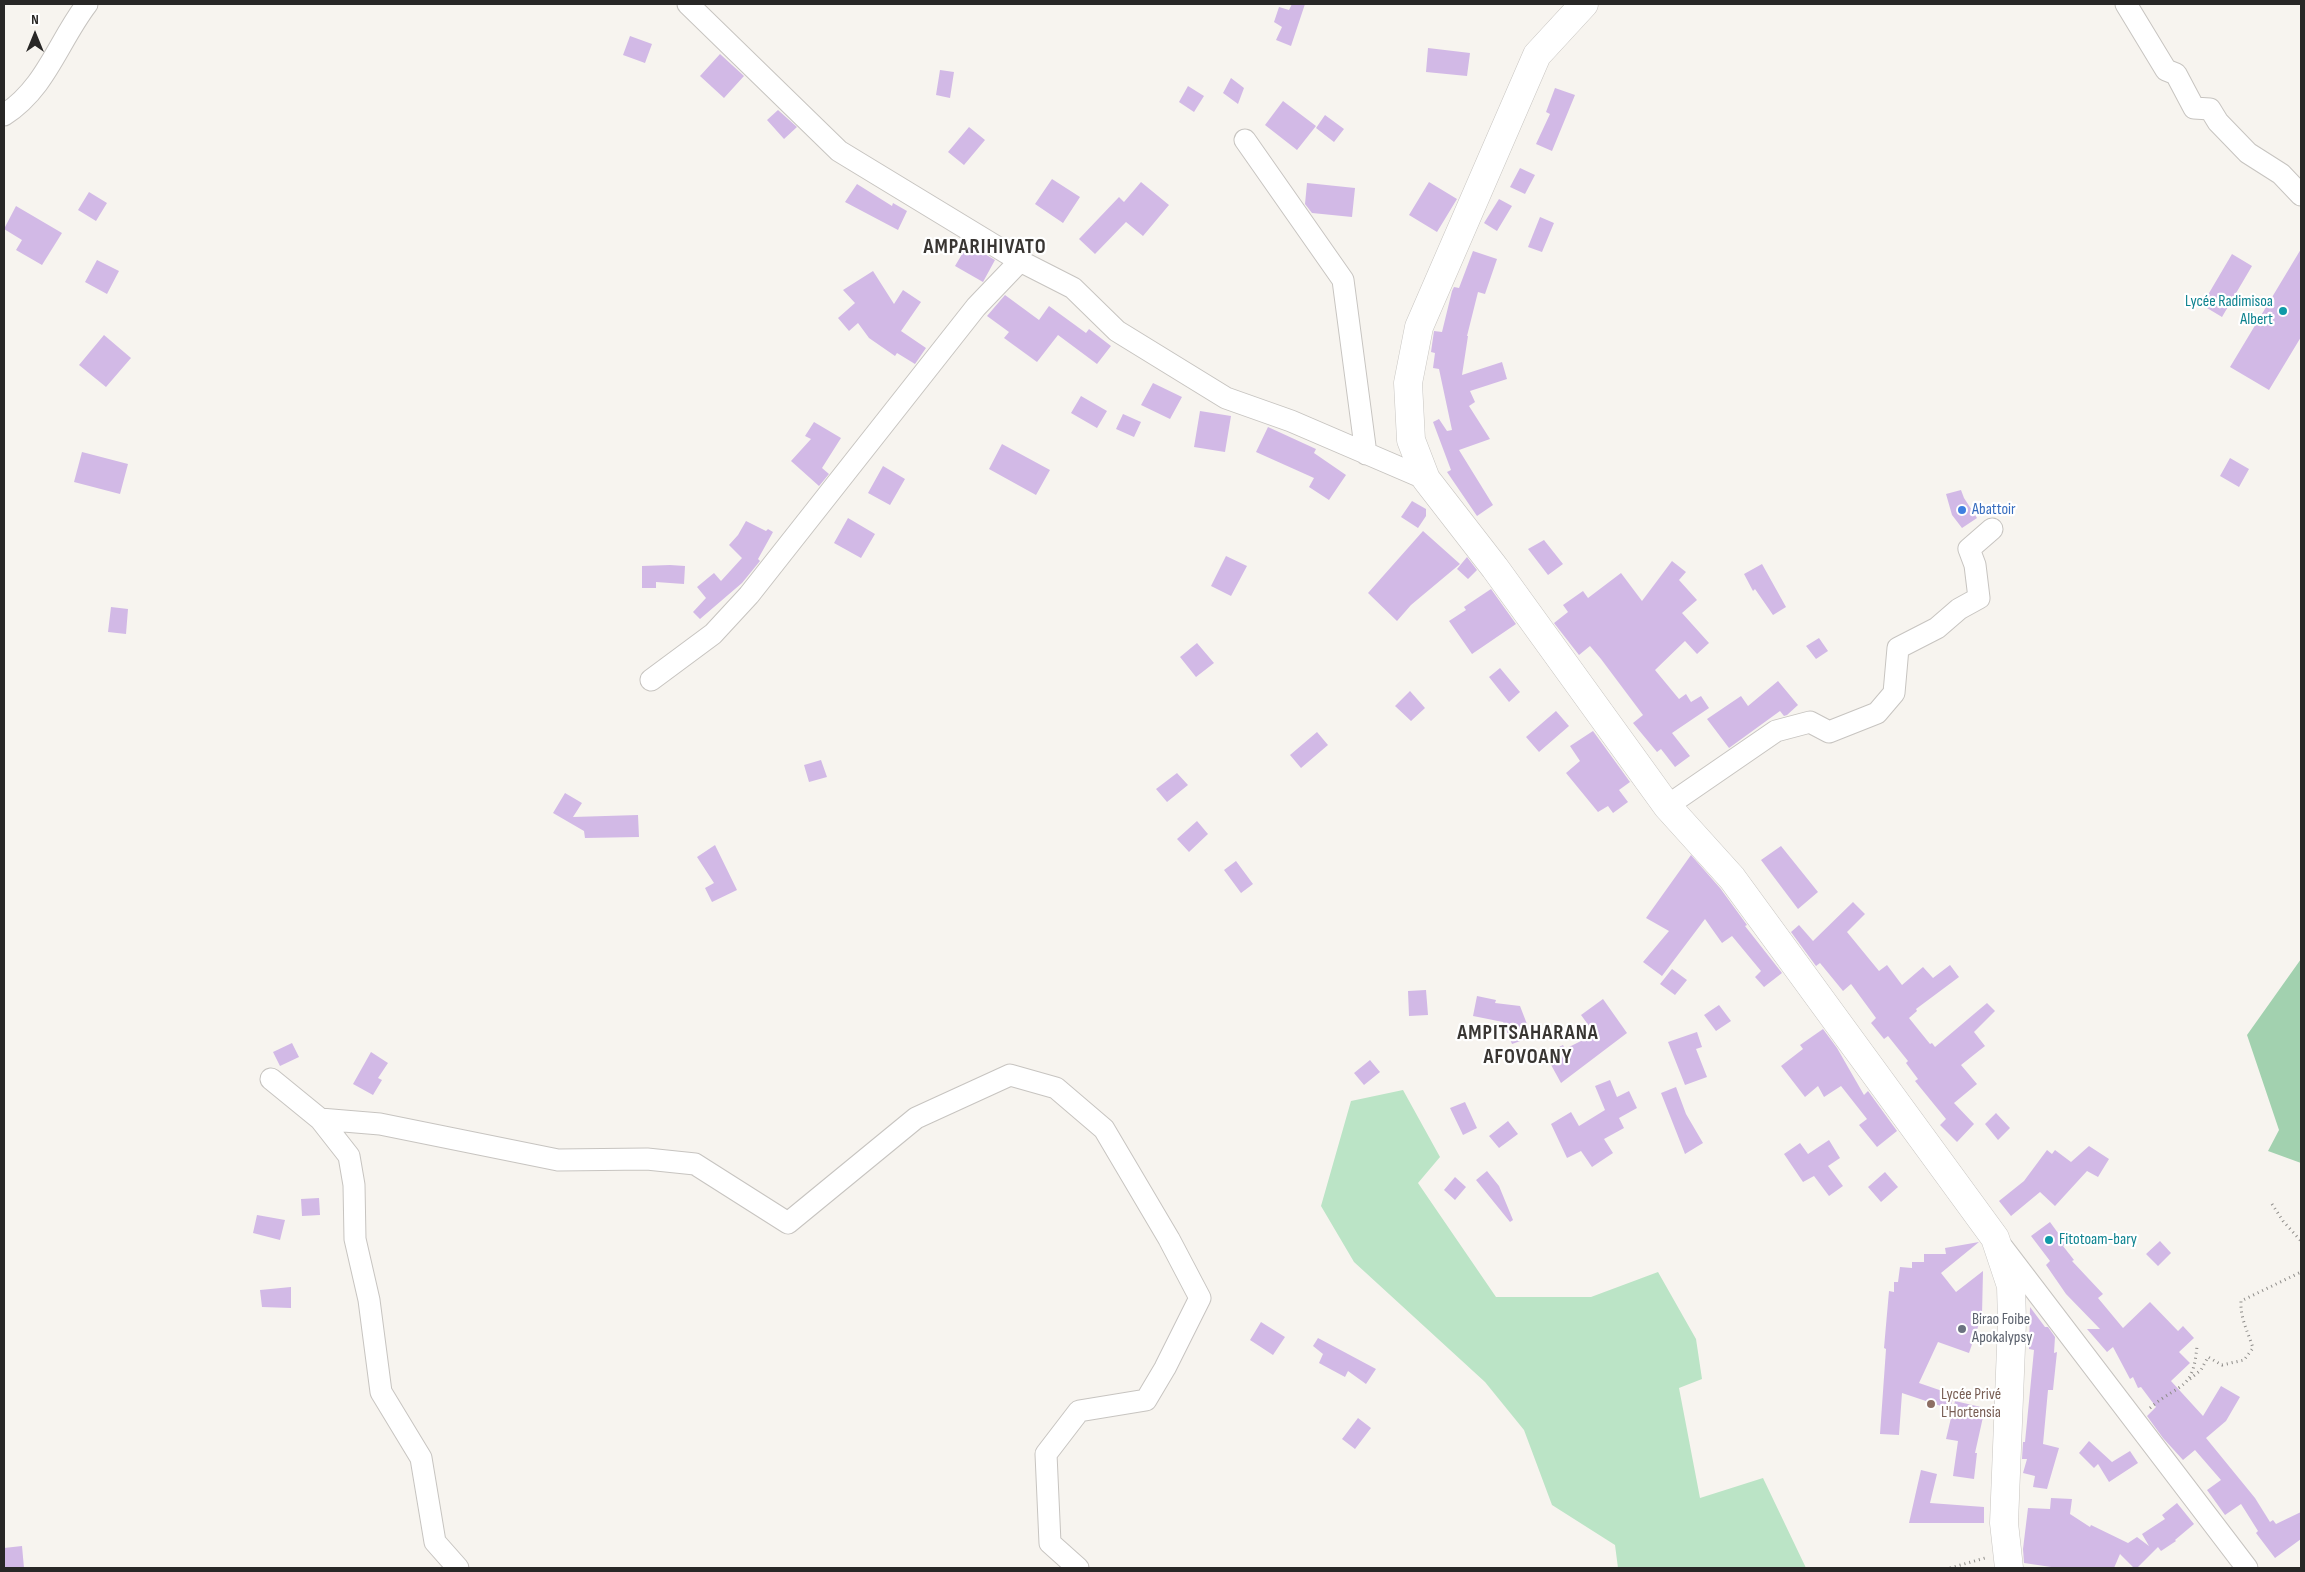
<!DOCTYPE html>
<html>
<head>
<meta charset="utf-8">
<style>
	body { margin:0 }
	#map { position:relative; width:2305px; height:1572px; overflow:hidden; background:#f7f4ef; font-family:"Sofia Sans Condensed",sans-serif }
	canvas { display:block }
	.frame { position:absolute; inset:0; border:5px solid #282726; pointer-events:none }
	.north { position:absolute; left:10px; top:10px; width:50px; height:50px; -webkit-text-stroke:4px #fff; paint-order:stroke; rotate:0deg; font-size:14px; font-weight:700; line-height:20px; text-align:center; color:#282726 }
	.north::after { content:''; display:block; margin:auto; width:18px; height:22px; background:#282726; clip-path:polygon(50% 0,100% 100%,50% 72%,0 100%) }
</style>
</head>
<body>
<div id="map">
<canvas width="2305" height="1572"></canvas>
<div class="frame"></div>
<div class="north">N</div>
</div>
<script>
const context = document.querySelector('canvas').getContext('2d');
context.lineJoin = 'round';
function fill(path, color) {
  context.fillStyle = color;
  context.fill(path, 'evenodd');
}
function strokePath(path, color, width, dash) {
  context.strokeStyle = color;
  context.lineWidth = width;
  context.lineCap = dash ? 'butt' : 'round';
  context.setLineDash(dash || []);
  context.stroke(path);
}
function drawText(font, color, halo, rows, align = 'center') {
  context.font = font + ' "Sofia Sans Condensed",sans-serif';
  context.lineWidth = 4.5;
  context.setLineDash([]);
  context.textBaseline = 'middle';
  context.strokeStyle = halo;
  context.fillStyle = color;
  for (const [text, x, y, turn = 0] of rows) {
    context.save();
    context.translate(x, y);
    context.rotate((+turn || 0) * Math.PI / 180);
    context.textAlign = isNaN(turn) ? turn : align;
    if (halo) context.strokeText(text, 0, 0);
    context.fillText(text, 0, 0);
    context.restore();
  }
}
fill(new Path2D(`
	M1403,1090L1440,1157L1418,1183L1496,1297H1591L1658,1272L1696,1339L1702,1379L1679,1388L1700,1498L1763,1478L1806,1568H1618L1615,1545L1552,1505L1524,1430L1485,1382L1354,1262L1321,1206L1351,1101Z`), '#bbe4c6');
fill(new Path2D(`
	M2301,959V1163L2268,1151L2279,1130L2247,1035Z`), '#a2d1af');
fill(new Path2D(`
	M1292,4H1305L1291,46L1276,40L1282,27L1274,22L1279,7L1289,10Z
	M630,36L652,44L645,63L623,55Z
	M1428,48L1470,53L1467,76L1426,72Z
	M720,54L744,76L724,98L700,76Z
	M940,70L954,72L950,98L936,95Z
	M1231,78L1244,88L1238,104L1223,93Z
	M1188,86L1204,96L1194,112L1179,102Z
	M1555,88L1575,95L1552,151L1536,144L1550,114L1546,112Z
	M1283,101L1316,126L1297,150L1265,125Z
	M778,110L797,127L784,139L767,120Z
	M1325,115L1344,129L1334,142L1316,128Z
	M969,127L985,140L964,165L948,152Z
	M1520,168L1535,175L1525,194L1510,187Z
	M1052,179L1080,197L1063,223L1035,204Z
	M1141,182L1169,205L1143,236L1126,222L1095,254L1079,239L1119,197L1124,202Z
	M1429,182L1457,199L1437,232L1409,215Z
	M1307,183L1355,188L1352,217L1312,213L1305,204Z
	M857,184L892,206L893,203L907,211L898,230L845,202Z
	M89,192L107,203L96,221L78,210Z
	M1499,199L1512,206L1497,231L1484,223Z
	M16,206L62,233L42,265L16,250L22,240L4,229Z
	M1540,217L1554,223L1542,252L1528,247Z
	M968,244L995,260L983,282L955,266Z
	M2301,249V337L2269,390L2230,367Z
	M1473,251L1497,259L1485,294L1478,292L1467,336H1468L1462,375L1502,362L1507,379L1470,391L1475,402L1469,406L1490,439L1459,450L1493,505L1477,516L1447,472L1451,470L1433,422L1439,419L1447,431L1452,430L1439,369L1433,368L1435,353L1431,352L1434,331L1442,332L1452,291L1454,287L1459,288Z
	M2232,254L2252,266L2222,317L2202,305Z
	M97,260L119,271L107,294L85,282Z
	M873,271L894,304L903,290L921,302L901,331L926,348L915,364L897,353L895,356L869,338L858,323L849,331L838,318L855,303L843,290Z
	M1005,295L1039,320L1049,306L1086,333L1089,329L1111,346L1097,364L1058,335L1037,362L1004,338L1009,332L987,316Z
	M104,335L131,358L106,387L79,365Z
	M1153,383L1182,397L1170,419L1141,405Z
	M1081,396L1107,411L1097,428L1071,413Z
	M1200,411L1231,416L1225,452L1194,447Z
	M1123,414L1141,422L1134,437L1116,429Z
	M814,422L841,438L822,468L829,474L819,486L791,461L811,439L805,436Z
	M1268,427L1316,449L1314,453L1346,475L1329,500L1309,487L1314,478L1256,452Z
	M1002,444L1050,470L1036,495L989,469Z
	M82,452L128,464L120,494L74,482Z
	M2230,458L2249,469L2239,487L2220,476Z
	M883,466L905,479L890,505L868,493Z
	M1961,490L1964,498L1977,518L1962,528L1952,515L1946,494Z
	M1412,501L1426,509V516L1418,528L1401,517Z
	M848,518L875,534L861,558L834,543Z
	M746,521L766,531L768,529L773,532L758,559L760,561L742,583L700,619L693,612L706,598L697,587L714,573L721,581L742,558L729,545L738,535Z
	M1423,531L1460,564L1411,605L1397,621L1368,593Z
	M1544,540L1563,564L1548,575L1528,549Z
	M1226,556L1247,566L1231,596L1211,586Z
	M1467,557L1477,570L1468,579L1457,569Z
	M1672,561L1686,572L1679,580L1697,600L1682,613L1709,643L1697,654L1685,641L1655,670L1679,699L1686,694L1691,702L1701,696L1709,708L1672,733L1690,756L1675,767L1661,749L1657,752L1633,723L1643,715L1601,659L1590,646L1579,655L1554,623L1568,612L1563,605L1583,591L1588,598L1621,573L1642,601Z
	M1762,564L1786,607L1773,615L1755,589L1753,591L1744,574Z
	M670,565L685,566L684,584L656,582V588H642V566Z
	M1491,589L1516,624L1472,654L1449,621L1466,610L1464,607Z
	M111,607L128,609L126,634L108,632Z
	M1819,638L1828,651L1816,659L1806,646Z
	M1197,643L1214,663L1196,677L1180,657Z
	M1500,668L1520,692L1509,702L1489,677Z
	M1778,681L1798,705L1787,715L1784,716L1780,711L1729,748L1707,719L1741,696L1748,706Z
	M1410,691L1425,708L1411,721L1395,706Z
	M1556,711L1569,726L1539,752L1526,737Z
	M1593,731L1630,782L1619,790L1628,802L1613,813L1608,806L1598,812L1566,773L1580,761L1570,746Z
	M1317,732L1328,745L1301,768L1290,755Z
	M821,760L827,777L809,782L804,765Z
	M1177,773L1188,785L1167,802L1156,789Z
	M565,793L582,803L573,817L638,815L639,837L585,838L584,831L553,813Z
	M1197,821L1208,834L1189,852L1177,839Z
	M715,845L737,890L712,902L705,888L714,883L697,857Z
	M1781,846L1818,892L1798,909L1761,860Z
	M1691,855L1720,888L1747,925L1745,926L1782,973L1764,987L1755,977L1761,971L1732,936L1722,943L1705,919L1662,976L1643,962L1669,931L1646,918Z
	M1236,861L1253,884L1241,893L1224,870Z
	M1853,902L1865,914L1847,932L1879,971L1887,965L1902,985L1923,967L1933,978L1950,965L1959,977L1916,1009L1917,1011L1909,1018L1930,1044L1932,1043L1935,1047L1987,1003L1995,1011L1974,1032L1985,1046L1961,1065L1977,1084L1954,1103L1974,1124L1957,1142L1940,1125L1946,1119L1915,1081L1918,1079L1906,1063L1908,1061L1888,1036L1884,1039L1871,1023L1876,1018L1851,984L1843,991L1820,963L1816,966L1791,932L1799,925L1813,941Z
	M1672,969L1687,980L1675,995L1660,984Z
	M1426,990L1428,1015L1409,1016L1408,991Z
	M1477,996L1496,1000L1495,1003L1520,1006L1532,1037L1512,1044L1503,1022L1473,1016Z
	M1603,999L1627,1033L1561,1083L1545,1054L1563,1045L1565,1049L1595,1034L1581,1015Z
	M1719,1005L1731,1021L1716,1031L1704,1015Z
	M1823,1029L1837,1048L1864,1095L1868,1091L1897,1131L1877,1147L1859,1125L1867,1119L1841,1086L1824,1097L1818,1086L1805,1097L1781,1066L1803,1049L1800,1045Z
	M1697,1032L1702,1047L1696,1049L1707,1077L1685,1085L1668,1042Z
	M292,1043L299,1057L280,1066L273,1052Z
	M371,1052L388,1063L378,1078L382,1080L373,1095L353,1084Z
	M1370,1060L1380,1072L1364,1085L1354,1073Z
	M1610,1080L1617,1097L1629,1091L1637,1108L1619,1118L1624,1128L1604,1139L1613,1153L1592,1167L1581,1151L1567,1158L1551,1124L1571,1112L1579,1126L1605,1110L1595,1086Z
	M1676,1087L1686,1114L1703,1143L1685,1154L1661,1093Z
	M1465,1102L1477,1128L1463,1135L1450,1108Z
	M1996,1113L2010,1128L1998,1140L1985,1124Z
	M1508,1121L1518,1134L1499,1148L1489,1136Z
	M1829,1140L1840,1158L1828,1166L1843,1186L1829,1196L1814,1176L1803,1182L1784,1154L1800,1143L1808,1154Z
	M2089,1146L2109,1159L2098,1177L2087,1171L2055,1206L2040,1192L2011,1216L1999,1201L2024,1181L2047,1150L2052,1154L2055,1150L2071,1162Z
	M1487,1171L1499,1186L1513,1220L1510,1222L1476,1180Z
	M1885,1172L1898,1187L1881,1202L1868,1187Z
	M1455,1177L1466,1187L1455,1200L1444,1190Z
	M319,1198L320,1215L302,1216L301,1199Z
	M257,1215L285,1220L280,1240L253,1233Z
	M2050,1222L2066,1244L2063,1246L2074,1260L2072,1261L2103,1294L2098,1298L2123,1328L2150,1302L2178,1331L2183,1326L2194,1338L2179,1352L2190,1363L2171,1381L2203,1416L2221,1386L2240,1397L2226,1421L2206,1438L2255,1498L2270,1522L2273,1520L2276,1524L2301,1512V1539L2275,1558L2256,1533L2258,1531L2241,1504L2225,1515L2207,1490L2221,1480L2195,1450L2183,1460L2163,1438L2147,1416L2156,1407L2141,1387L2138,1388L2133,1377L2130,1379L2113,1347L2107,1352L2087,1329H2100L2066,1294L2046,1265L2050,1261L2031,1236Z
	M2160,1241L2171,1253L2158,1266L2146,1254Z
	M1979,1242L1941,1273L1956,1292L1983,1271L1982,1315L1969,1353L1938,1342L1919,1383L1954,1395L1950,1409L1902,1393L1899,1435L1880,1434L1886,1349L1884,1348L1889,1291L1894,1292V1282H1898L1900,1267L1912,1268V1262H1924V1254H1946L1945,1248Z
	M291,1287V1308L262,1307L260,1290Z
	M2030,1307L2045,1327H2048L2055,1337L2054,1353L2057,1352L2053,1390H2048L2043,1444L2059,1448L2047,1489L2033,1487L2035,1476L2023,1473L2027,1459H2022L2023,1442H2025L2034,1350L2029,1349Z
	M1261,1322L1285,1337L1273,1355L1250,1340Z
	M1318,1338L1376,1369L1366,1384L1348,1371L1345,1377L1319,1363L1323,1354L1313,1346Z
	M1955,1401L1985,1408L1975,1453H1977L1974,1479L1953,1476L1958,1441L1946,1439Z
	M1358,1418L1371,1428L1355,1449L1342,1439Z
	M2089,1441L2112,1462L2130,1451L2138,1463L2109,1482L2098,1464L2094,1468L2079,1453Z
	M1921,1470L1937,1474L1930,1503L1984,1507V1523H1909Z
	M2051,1498L2072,1499L2070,1514L2090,1527L2091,1525L2128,1543L2137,1537L2149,1546L2142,1534L2165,1519L2162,1515L2177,1503L2194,1524L2175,1540L2176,1541L2161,1551L2158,1547L2137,1568H2134L2120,1554L2114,1568H2058L2024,1563L2023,1549L2028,1508L2050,1509Z
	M22,1546L24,1568H5L4,1548Z`), '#d2b9e6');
const minor = new Path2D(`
	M688,4L839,151L1020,261L1073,288L1117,331L1226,398L1291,421L1426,479
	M2126,4L2166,70L2176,74L2194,108L2210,109L2218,122L2248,153L2281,174L2301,195
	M4,115C46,88 58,42 87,4
	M1245,140L1343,280L1366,454
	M651,680L713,634L749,595L976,307L1020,261
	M1667,806L1776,731L1810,722L1829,732L1877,713L1894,693L1898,648L1937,628L1959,609L1979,598L1975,565L1969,549L1992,529
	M271,1079L320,1119L349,1156L354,1185L355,1239L369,1300L381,1392L421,1458L435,1542L458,1568
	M320,1119L380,1124L558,1160L647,1159L695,1164L788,1223L916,1118L1010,1075L1056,1088L1104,1129L1169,1239L1200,1298L1165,1368L1146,1400L1079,1411L1046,1454L1050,1543L1078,1568
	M2003,1248L2247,1568`);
const secondary = new Path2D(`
	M1584,4L1537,55L1419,327L1408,383L1411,440L1426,479L1495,568L1667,806L1732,878L1995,1238L2011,1286L2012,1322L2004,1523L2009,1568`);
strokePath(minor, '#c7c4c0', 23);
strokePath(secondary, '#c7c4c0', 29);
strokePath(new Path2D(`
	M2272,1204L2283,1221L2301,1241
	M2190,1379L2201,1370L2208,1357L2222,1365L2244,1360L2253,1348C2248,1332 2240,1318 2241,1301L2301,1272
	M2150,1408C2180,1382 2193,1392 2197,1346
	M1950,1568L1985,1558`), '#8f8d8a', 3, [1, 4]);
strokePath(minor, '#fff', 21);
strokePath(secondary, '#fff', 28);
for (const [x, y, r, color] of [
	[2283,311,5,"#0f9aa8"],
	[1962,510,5,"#3f7fe0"],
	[2049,1240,5,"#0f9aa8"],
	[1962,1329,5,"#6b7280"],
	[1931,1404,5,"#8d6e63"]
]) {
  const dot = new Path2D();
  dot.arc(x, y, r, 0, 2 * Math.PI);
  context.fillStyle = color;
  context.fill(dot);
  strokePath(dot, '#fff', 2);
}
drawText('16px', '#0d838f', '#fff', [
	["Lycée Radimisoa",2273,302],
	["Albert",2273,320],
	["Fitotoam-bary",2059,1240,"left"]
], 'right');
drawText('16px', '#366cbe', '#fff', [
	["Abattoir",1972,510]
], 'left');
drawText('16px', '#5b616d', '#fff', [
	["Birao Foibe",1972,1320],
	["Apokalypsy",1972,1338]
], 'left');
drawText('16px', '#785e54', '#fff', [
	["Lycée Privé",1941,1395],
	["L'Hortensia",1941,1413]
], 'left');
context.letterSpacing = '1px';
drawText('bold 21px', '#393633', '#fff', [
	["AMPARIHIVATO",985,248],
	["AMPITSAHARANA",1528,1034],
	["AFOVOANY",1528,1058]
]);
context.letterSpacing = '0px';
</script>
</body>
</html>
